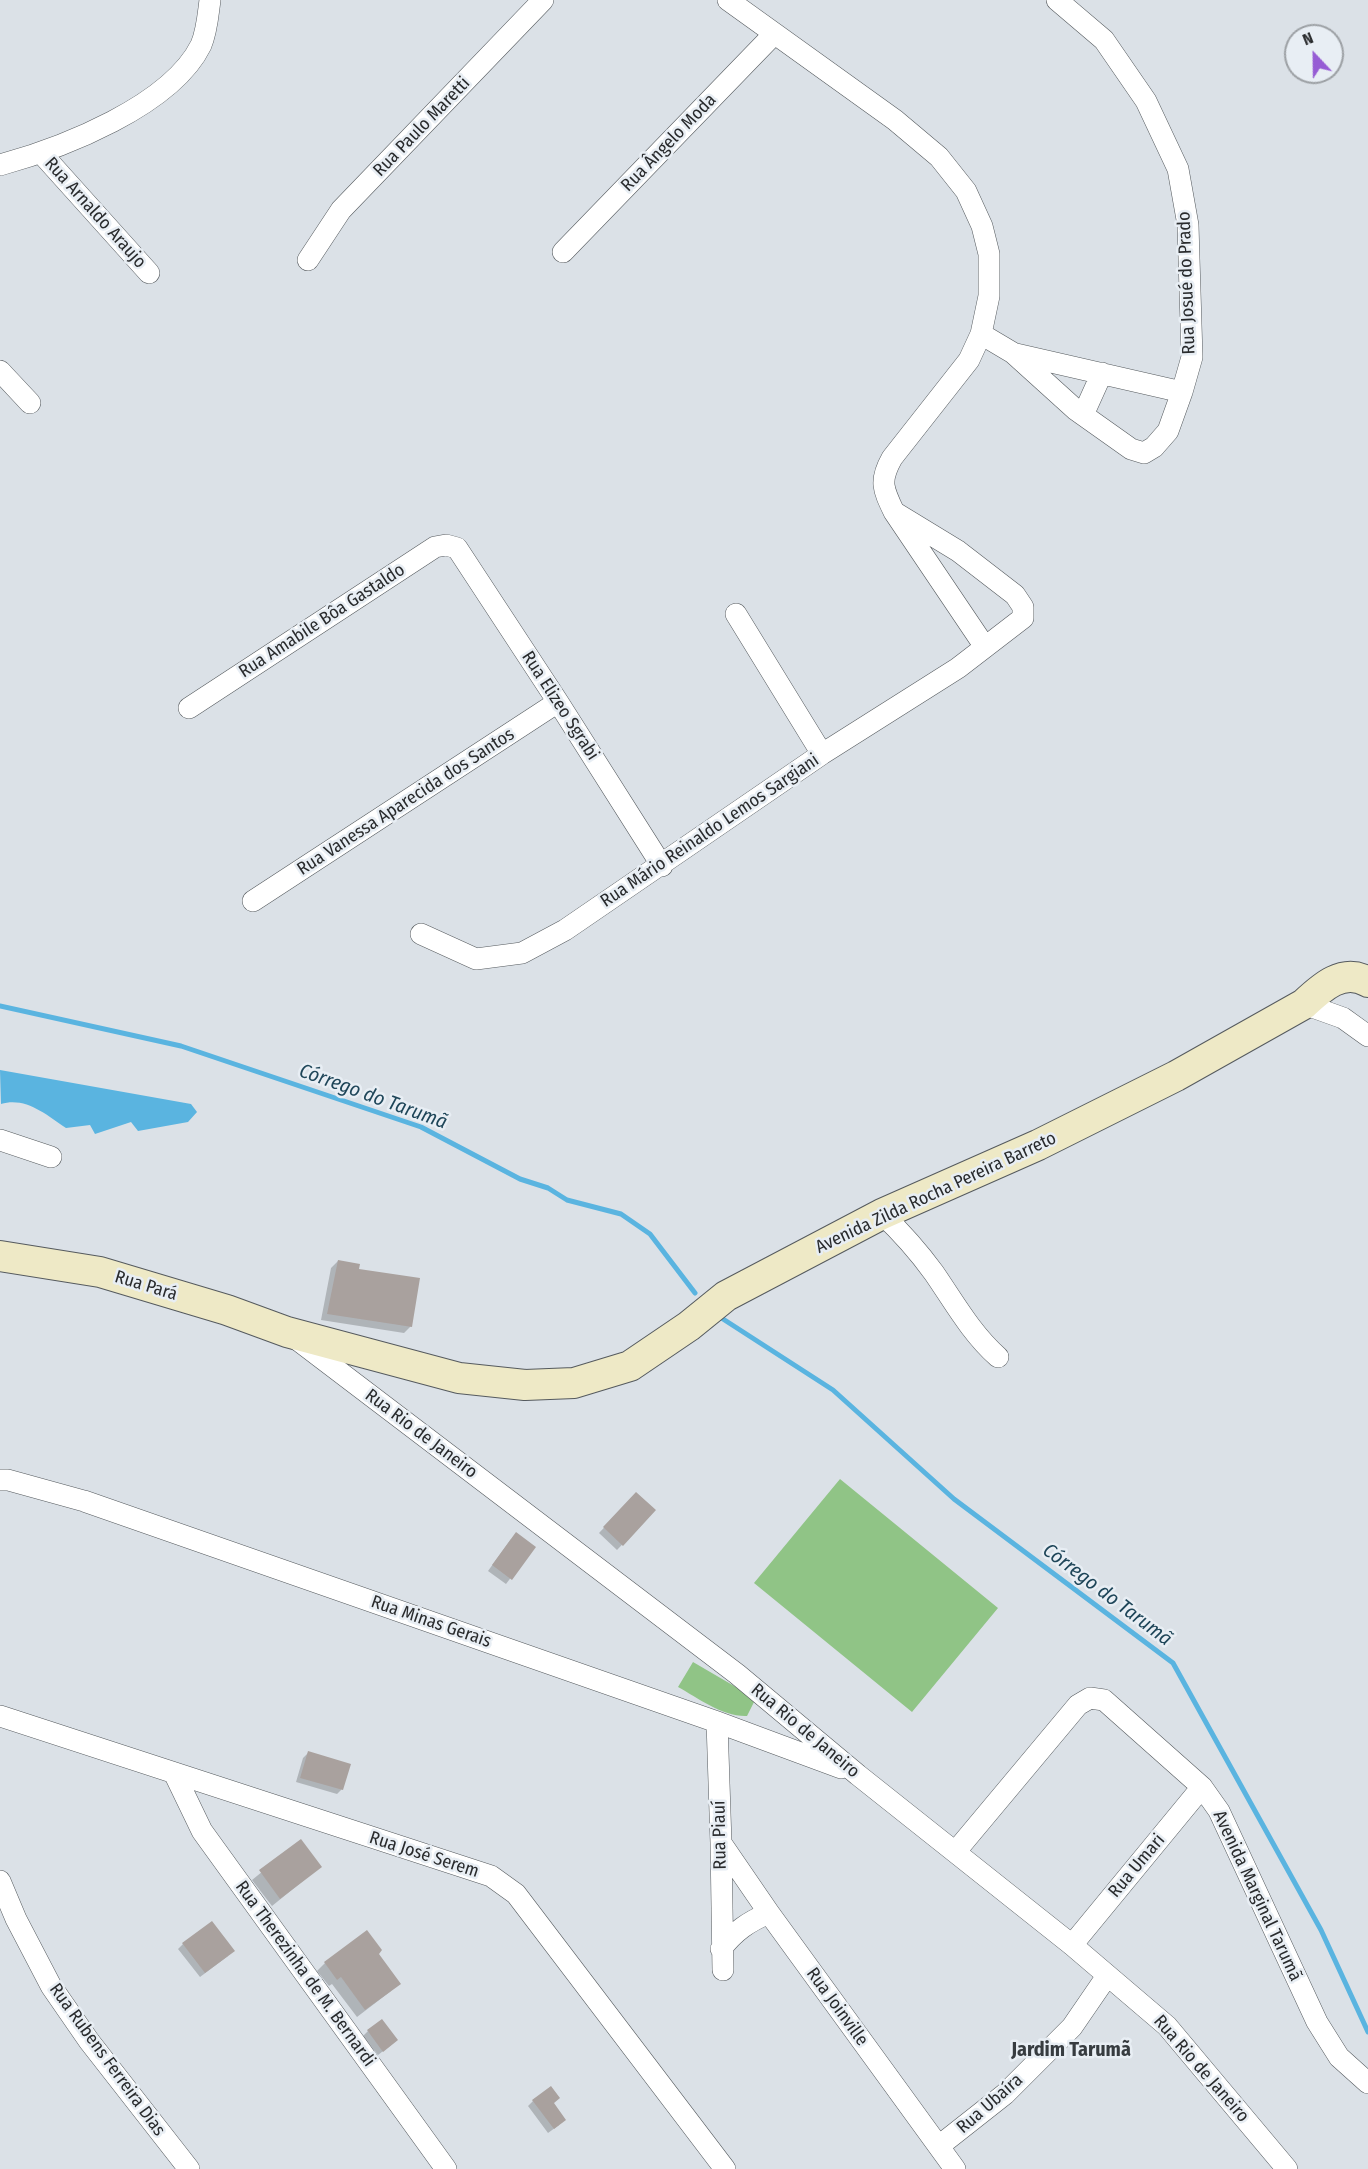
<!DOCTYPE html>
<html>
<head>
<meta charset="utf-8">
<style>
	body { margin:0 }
	#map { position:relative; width:1368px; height:2169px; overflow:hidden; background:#dbe1e7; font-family:"Fira Sans Condensed",sans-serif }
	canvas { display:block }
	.north { position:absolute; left:1284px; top:24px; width:60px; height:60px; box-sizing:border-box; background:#e8eef4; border:2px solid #9ca0a4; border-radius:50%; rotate:338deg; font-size:16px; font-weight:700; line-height:24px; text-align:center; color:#292b2d }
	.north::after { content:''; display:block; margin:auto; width:21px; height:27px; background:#965cd4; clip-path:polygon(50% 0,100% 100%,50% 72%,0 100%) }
</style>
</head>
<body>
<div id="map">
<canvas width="1368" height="2169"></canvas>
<div class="north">N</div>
</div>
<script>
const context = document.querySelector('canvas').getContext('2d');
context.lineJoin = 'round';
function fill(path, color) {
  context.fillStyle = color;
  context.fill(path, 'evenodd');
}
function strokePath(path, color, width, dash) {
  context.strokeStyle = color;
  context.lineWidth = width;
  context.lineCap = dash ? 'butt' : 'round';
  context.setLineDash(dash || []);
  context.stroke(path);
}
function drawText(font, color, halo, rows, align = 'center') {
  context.font = font + ' "Fira Sans Condensed",sans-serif';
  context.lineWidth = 5;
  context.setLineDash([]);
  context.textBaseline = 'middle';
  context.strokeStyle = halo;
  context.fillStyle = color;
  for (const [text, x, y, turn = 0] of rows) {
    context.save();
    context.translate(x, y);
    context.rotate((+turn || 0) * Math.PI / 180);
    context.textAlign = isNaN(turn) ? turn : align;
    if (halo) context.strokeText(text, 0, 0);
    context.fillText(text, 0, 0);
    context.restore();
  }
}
fill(new Path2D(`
	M840,1479L998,1608L912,1712L754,1583Z
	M693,1662L741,1690L754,1702L747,1716C723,1717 698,1698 678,1687Z`), '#90c486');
fill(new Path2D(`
	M0,1070L191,1104L197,1112L188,1122L138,1131L131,1122L95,1134L90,1125L66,1128C45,1114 26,1097 1,1104Z`), '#5ab4e0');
fill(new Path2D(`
	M338,1261L357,1270L411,1326L404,1333L321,1320L331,1268Z
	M636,1494L654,1511L617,1550L599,1533Z
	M511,1539L534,1547L506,1584L488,1571Z
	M308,1753L342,1789L337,1794L296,1782L303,1758Z
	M300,1841L320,1867L272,1906L252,1880Z
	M183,1944L228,1956L200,1977L178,1949Z
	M377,1954L391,1991L357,2017L332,1984L329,1986L317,1971L325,1963Z
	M368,2031L391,2045L378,2055L363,2036Z
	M533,2101L552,2104L559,2125L548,2133L528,2106Z`), '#0003');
strokePath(new Path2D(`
	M0,1006L181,1046L421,1127L520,1179L548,1188L567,1200L621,1214L650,1234L695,1293
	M723,1319L833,1390L954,1499L1173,1663L1321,1930L1368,2032`), '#5ab4e0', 5);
fill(new Path2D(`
	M338,1260L360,1264L359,1269L420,1278L412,1327L327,1314Z
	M636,1492L656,1510L623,1546L603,1527Z
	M516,1532L536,1547L512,1580L492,1565Z
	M308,1751L351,1764L343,1790L300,1778Z
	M301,1839L322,1867L280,1899L259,1870Z
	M212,1921L235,1951L205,1973L182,1943Z
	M367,1930L382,1950L379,1954L401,1984L365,2010L341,1977L337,1980L324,1962Z
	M382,2019L398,2040L383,2052L367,2030Z
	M551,2086L560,2098L554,2103L566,2120L554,2129L532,2100Z`), '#a9a19e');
const street = new Path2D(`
	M728,0L895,120L939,157L966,191L982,226L989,254V296L981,334L969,360L892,458C879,481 883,489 894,512L985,647
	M42,154L149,273
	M0,165C62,148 171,106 201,45C207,31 208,15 210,0
	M563,252L774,34
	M308,260L341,210L543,0
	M981,334L1013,353L1076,410L1131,449L1144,453L1154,447L1168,431L1182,392L1192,357L1188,225L1178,169L1146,101L1104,40L1057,0
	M1016,354L1182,392
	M0,371L30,403
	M1083,415L1102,373
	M736,614L822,754
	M189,708L435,547L446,545L457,548L558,702L662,866
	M253,901L558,702
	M421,934L476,959L522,953L565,930L822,754L958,668L1023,618V607L1015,595L958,551L894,512
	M1304,1004L1343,1018L1368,1036
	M0,1140L51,1157
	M882,1214C901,1232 918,1251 934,1273C954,1302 971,1333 998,1357
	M295,1338L737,1674L858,1775L1072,1945L1167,2026L1287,2169
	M0,1480H8L84,1501L717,1722L841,1768
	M0,1716L491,1876L516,1894L725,2169
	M717,1722L721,1843L723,1970
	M174,1773L202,1831L446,2169
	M721,1843L769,1913L955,2169
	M956,1851L1078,1705L1090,1698L1104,1700L1202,1787L1219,1811L1317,2022L1339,2057L1368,2083
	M0,1881L16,1919L51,1986L89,2041L189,2169
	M1072,1945L1202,1787
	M721,1949C735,1931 748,1922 769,1913
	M939,2146L1005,2094L1072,2027L1107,1976`);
const secondary = new Path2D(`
	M0,1256L100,1272L227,1310L287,1332L459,1378L525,1385L574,1383L630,1366L689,1326L726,1296L882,1214L1038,1145L1176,1076L1304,1004C1321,988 1343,967 1368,982`);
strokePath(street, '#555a5e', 22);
strokePath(secondary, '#555a5e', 32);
strokePath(street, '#fff', 21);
strokePath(secondary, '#eee9c6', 30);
drawText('18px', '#292b2d', '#e8eef4', [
	["Rua Paulo Maretti",422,127,-46],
	["Rua Ângelo Moda",669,143,-46],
	["Rua Arnaldo Araujo",95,213,48],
	["Rua Josué do Prado",1187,283,-92],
	["Rua Amabile Bôa Gastaldo",322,621,-33],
	["Rua Elizeo Sgrabi",560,706,57],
	["Rua Vanessa Aparecida dos Santos",406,802,-33],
	["Rua Mário Reinaldo Lemos Sargiani",710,831,-34],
	["Avenida Zilda Rocha Pereira Barreto",936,1193,-25],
	["Rua Pará",146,1286,17],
	["Rua Rio de Janeiro",421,1434,37],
	["Rua Minas Gerais",431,1622,19],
	["Rua Rio de Janeiro",805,1731,40],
	["Rua Piauí",720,1835,-91],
	["Rua José Serem",424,1855,18],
	["Rua Umari",1137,1866,-50],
	["Avenida Marginal Tarumã",1257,1896,65],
	["Rua Therezinha de M. Bernardi",305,1974,54],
	["Rua Joinville",837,2007,54],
	["Rua Rubens Ferreira Dias",107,2060,54],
	["Rua Rio de Janeiro",1201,2069,49],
	["Rua Ubaíra",990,2104,-41]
]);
drawText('italic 20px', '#1f4659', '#e8eef4', [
	["Córrego do Tarumã",373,1097,20],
	["Córrego do Tarumã",1107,1595,37]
]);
drawText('bold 20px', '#373c40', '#e8eef4', [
	["Jardim Tarumã",1071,2050]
]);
</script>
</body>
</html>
